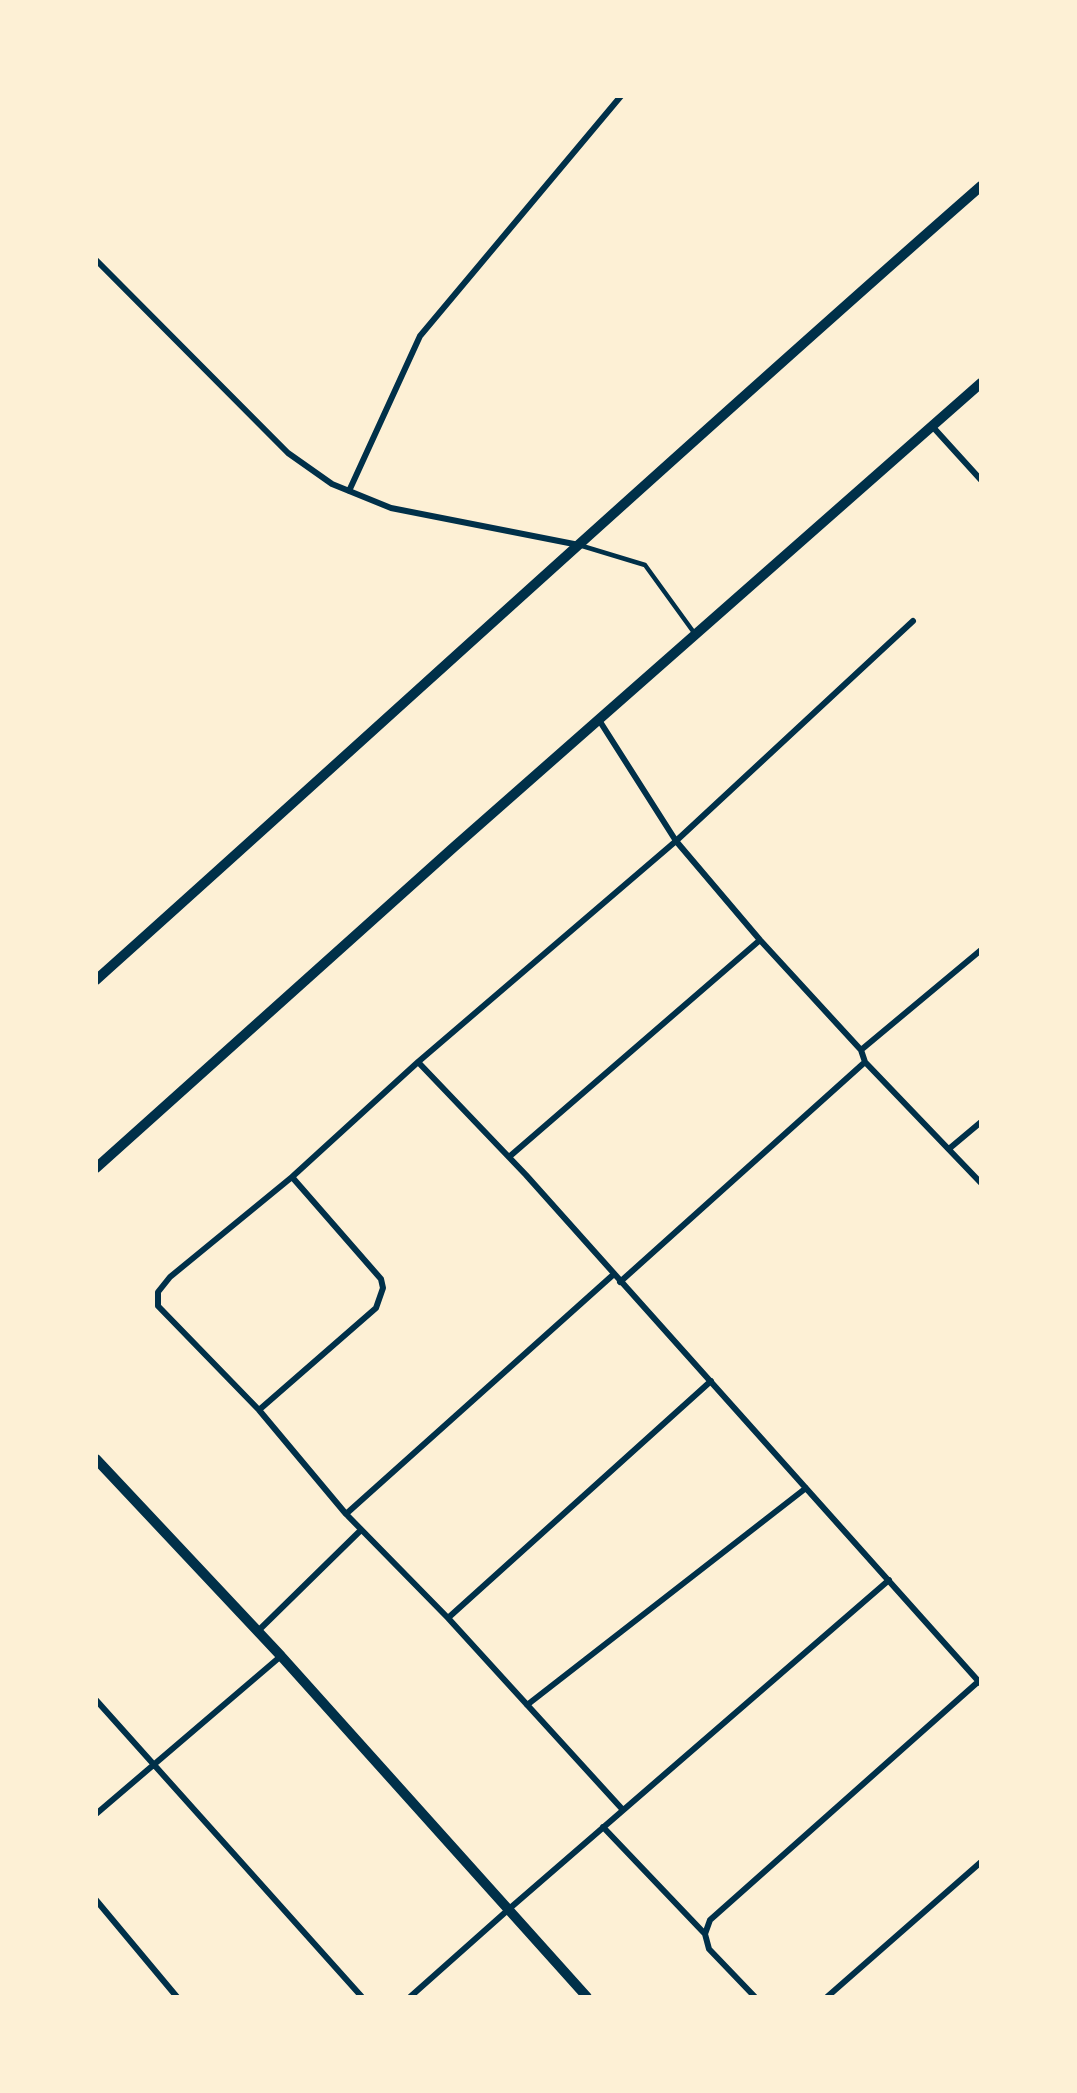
<!DOCTYPE html>
<html>
<head>
<meta charset="utf-8">
<style>
	body { margin:0 }
	#map { position:relative; width:1077px; height:2093px; overflow:hidden; background:#fdf0d5; font-family:Karla,sans-serif }
	canvas { display:block }
	.frame { position:absolute; inset:0; border:98px solid #fdf0d5; pointer-events:none }
</style>
</head>
<body>
<div id="map">
<canvas width="1077" height="2093"></canvas>
<div class="frame"></div>
</div>
<script>
const context = document.querySelector('canvas').getContext('2d');
context.lineJoin = 'round';
function strokePath(path, color, width, dash) {
  context.strokeStyle = color;
  context.lineWidth = width;
  context.lineCap = dash ? 'butt' : 'round';
  context.setLineDash(dash || []);
  context.stroke(path);
}
strokePath(new Path2D(`
	M579,545L645,565L695,634`), '#003049', 4.5);
strokePath(new Path2D(`
	M96,260L288,453L332,484L391,508L579,545
	M932,426L981,480
	M349,491L420,336L621,96
	M599,720L676,841L760,940L861,1050L865,1062L981,1183
	M861,1050L981,950
	M418,1062L526,1175L981,1684
	M950,1148L981,1122
	M509,1157L760,940
	M620,1282L865,1062
	M259,1410L376,1308L383,1288L381,1279L292,1177
	M346,1514L614,1274
	M448,1618L711,1381
	M258,1631L361,1530
	M96,1700L362,1997
	M527,1705L806,1488
	M623,1810L448,1618L346,1514L259,1410L158,1306V1292L170,1277L292,1177L418,1062L676,841L913,621
	M96,1814L281,1656
	M603,1827L705,1934
	M96,1900L177,1997
	M410,1997L509,1909L889,1580
	M755,1997L709,1949L705,1934L710,1920L979,1681
	M827,1997L981,1862`), '#003049', 6);
strokePath(new Path2D(`
	M96,980C391,716 683,447 981,186
	M96,1168L454,847L981,383
	M96,1459L281,1656L587,1997`), '#003049', 10);
</script>
</body>
</html>
